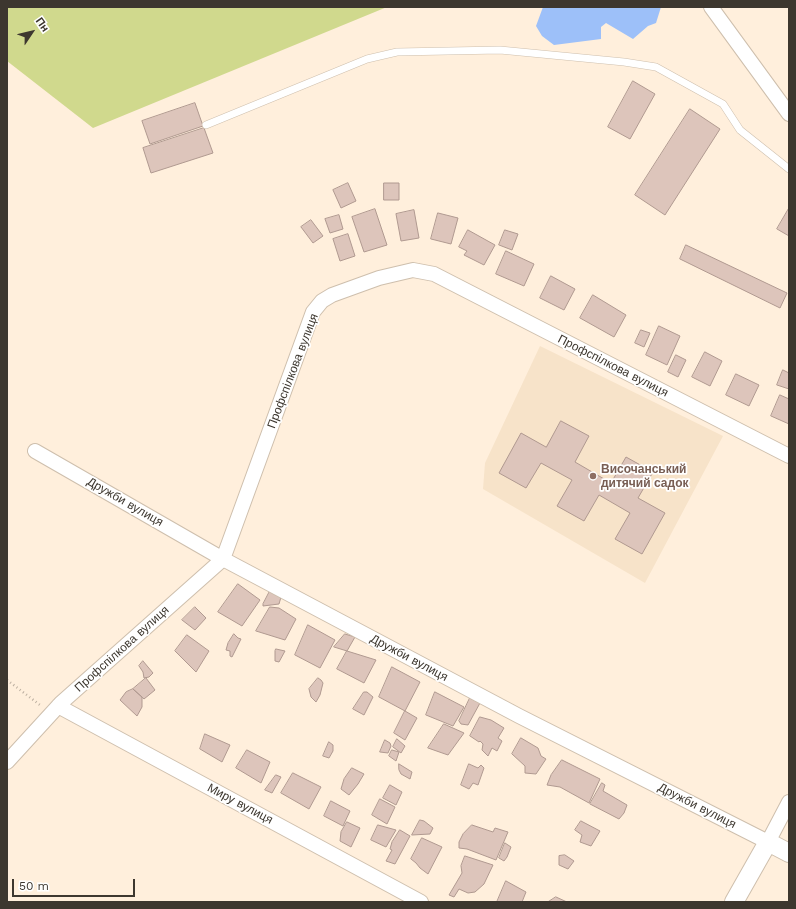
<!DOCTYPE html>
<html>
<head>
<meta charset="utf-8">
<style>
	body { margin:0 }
	#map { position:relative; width:796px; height:909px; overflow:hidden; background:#ffefdc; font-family:"Work Sans",sans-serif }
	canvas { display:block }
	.frame { position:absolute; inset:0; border:8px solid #3d372f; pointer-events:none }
	.north { position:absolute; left:12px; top:12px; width:40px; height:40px; -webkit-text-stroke:3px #fff; paint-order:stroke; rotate:55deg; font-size:11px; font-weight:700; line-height:16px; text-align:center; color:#3d372f }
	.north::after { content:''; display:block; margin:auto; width:14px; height:18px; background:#3d372f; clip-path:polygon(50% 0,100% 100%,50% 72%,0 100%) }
	.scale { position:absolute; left:12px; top:879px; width:123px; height:18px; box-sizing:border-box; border:2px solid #3d372f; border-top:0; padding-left:5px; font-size:12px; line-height:14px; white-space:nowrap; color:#3d372f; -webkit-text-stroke:3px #fff; paint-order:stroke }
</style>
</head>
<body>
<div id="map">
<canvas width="796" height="909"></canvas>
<div class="frame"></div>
<div class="north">Пн</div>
<div class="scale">50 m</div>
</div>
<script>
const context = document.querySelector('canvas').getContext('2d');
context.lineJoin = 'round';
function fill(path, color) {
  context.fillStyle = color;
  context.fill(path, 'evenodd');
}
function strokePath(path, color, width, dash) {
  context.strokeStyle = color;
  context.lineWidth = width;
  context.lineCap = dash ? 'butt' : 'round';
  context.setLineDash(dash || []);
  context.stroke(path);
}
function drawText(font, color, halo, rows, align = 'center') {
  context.font = font + ' "Work Sans",sans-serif';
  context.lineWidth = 3.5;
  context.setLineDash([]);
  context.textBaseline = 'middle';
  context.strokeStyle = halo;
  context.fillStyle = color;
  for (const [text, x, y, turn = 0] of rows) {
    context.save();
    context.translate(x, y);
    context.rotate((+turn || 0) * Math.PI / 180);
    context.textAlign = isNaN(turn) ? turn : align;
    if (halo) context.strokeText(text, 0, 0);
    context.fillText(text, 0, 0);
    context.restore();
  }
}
fill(new Path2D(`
	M540,346L723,436L645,583L483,489L485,463Z`), '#f7e3c9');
fill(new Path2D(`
	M7,7H387L93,128L7,61Z`), '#d0d98d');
fill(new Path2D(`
	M543,7H661L656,23L648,26L633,39L606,23L601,27V39L554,45L542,36L536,26Z`), '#9dc0f9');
const building = new Path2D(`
	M633,81L655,94L630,139L608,127Z
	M195,103L203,126L150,144L142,121Z
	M690,109L720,129L665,215L635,195Z
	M204,128L213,153L151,173L143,148Z
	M348,183L356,201L341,208L333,190Z
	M384,183H399V200H384Z
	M789,208V236L777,229Z
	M375,209L387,245L364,252L352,217Z
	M414,210L419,238L401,241L396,214Z
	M438,213L458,218L451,244L431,239Z
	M339,215L343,229L330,233L325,219Z
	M311,220L323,236L313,243L301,227Z
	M468,230L495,245L484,265L464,255L467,251L459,247Z
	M505,230L518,234L512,250L499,245Z
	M348,234L355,256L340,261L333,239Z
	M686,245L787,293L780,308L680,259Z
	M506,251L534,264L524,286L496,274Z
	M551,276L575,289L564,310L540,298Z
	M593,295L626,315L614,337L580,318Z
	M659,326L680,336L667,365L646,355Z
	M641,330L650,333L644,347L635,343Z
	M705,352L722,361L710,386L692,377Z
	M676,355L686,360L678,377L668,372Z
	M783,370L789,373V389L777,385Z
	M736,374L759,385L749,406L726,395Z
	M780,395L789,399V424L771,416Z
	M561,421L589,436L575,462L611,483L626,457L653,472L638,498L665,513L642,554L615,539L630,513L599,495L584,521L557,506L572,480L541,463L526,488L499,473L521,433L546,447Z
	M238,584L260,600L242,626L218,612Z
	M270,591L281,597L279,604L263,606V604Z
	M195,607L206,618L195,630L182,620Z
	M270,607L279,608L296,619L285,640L256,631Z
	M308,625L335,640L320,668L295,655Z
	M234,634L238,638L241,639L232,657L230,656V651L226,650L228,643Z
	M345,634L355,637L347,651L334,647Z
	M187,635L209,651L196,672L175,651Z
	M276,649L285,651L279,662L275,661V651Z
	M347,651L376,660L364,683L337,669Z
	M143,661L153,673L149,677L144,678L143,672L139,666Z
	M392,667L420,682L405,711L379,697Z
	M146,678L155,690L144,699L133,689Z
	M318,678L321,680L323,683L320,695L316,702L311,697L309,689Z
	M133,689L142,697V707L137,716L120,700L126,692Z
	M364,692H367L373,697L364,715L353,709Z
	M435,692L464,707L453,726L426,715Z
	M470,698L480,703L468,725L461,724L459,721Z
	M405,711L417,718L405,740L394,733Z
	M480,717L491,720L504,728L498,738L502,741L497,751L492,748L488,756L482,750L483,744L480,741L479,742L470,736Z
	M444,724L464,733L448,755L428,748Z
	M205,734L230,745L222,762L200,749Z
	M521,738L538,748L541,756L546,759L536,774L525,773V766L512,754Z
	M397,739L405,746L401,753L393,747Z
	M385,740L390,743L391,746L388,753L380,752Z
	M329,742L333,745V751L329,758L323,756Z
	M247,750L270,762L261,783L236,768Z
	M392,750L399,752L396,761L389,756Z
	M562,760L600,779L589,803L560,787L547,785L551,775Z
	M399,764L412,772L410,779L401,774L399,770Z
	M469,764L478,768L481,765L484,768L478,785L473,783L469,789L461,785Z
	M352,768L364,774L358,784L349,795L341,789L344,779Z
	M293,773L321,787L309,809L281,793Z
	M276,775L281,777L272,793L265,790Z
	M602,783L605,785L603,791L627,805L624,813L619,819L590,804Z
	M390,785L402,792L396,805L383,798Z
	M380,799L395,807L387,824L372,815Z
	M331,801L350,811L343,826L324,816Z
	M420,820L424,821L433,828L430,834L412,835Z
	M581,821L600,831L591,846L580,842L582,835L575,830Z
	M347,822L360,828L351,847L340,841L341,832Z
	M378,825L396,830L386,847L371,840Z
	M472,825L493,832L495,828L508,832L496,860L467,849L459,848V842L463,834Z
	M400,830L410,836L395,864L386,861L392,850L390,849L392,842Z
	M422,838L442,847L428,874L420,868L416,863L411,859Z
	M505,843L511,847L507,857L504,861L499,858Z
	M565,855L574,861L568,869L559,865V856Z
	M465,856L493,865L484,884L475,892L468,893L459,889L454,897L449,895L462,873L461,866Z
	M506,881L526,892L522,902H497Z
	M556,897L567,902H548Z`);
fill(building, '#ddc5bb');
strokePath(building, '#b09990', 1);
const service = new Path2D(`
	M206,125L367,59L397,52L500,50L624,62L656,67L723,104L740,130L789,169`);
const minor = new Path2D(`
	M711,7L789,114
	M35,451L223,559L519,716L768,842L789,802
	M58,706L421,902
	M7,762L61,703L223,559L313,312L322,301L332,295L379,278L413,270L434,274L789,456`);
const tertiary = new Path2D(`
	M734,902L768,842L789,853`);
strokePath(service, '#cebfad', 8);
strokePath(minor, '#cebfad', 16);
strokePath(tertiary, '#cebfad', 20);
strokePath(new Path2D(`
	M7,680L40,705`), '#bcafa0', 2.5, [1, 3]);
strokePath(service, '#fff', 7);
strokePath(minor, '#fff', 14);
strokePath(tertiary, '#fff', 18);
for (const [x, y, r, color] of [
	[593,476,4,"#8d6e63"]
]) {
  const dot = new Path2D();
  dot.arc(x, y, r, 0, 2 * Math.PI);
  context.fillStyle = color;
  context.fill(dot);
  strokePath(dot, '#fff', 1.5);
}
drawText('12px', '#3d372f', '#fff', [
	["Профспілкова вулиця",613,366,27],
	["Профспілкова вулиця",293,371,-69],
	["Дружби вулиця",125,502,30],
	["Профспілкова вулиця",122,649,-42],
	["Дружби вулиця",409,658,28],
	["Миру вулиця",240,804,28],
	["Дружби вулиця",697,806,27]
]);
drawText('bold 12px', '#785e54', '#fff', [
	["Височанський",601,469],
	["дитячий садок",601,483]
], 'left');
</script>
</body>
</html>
